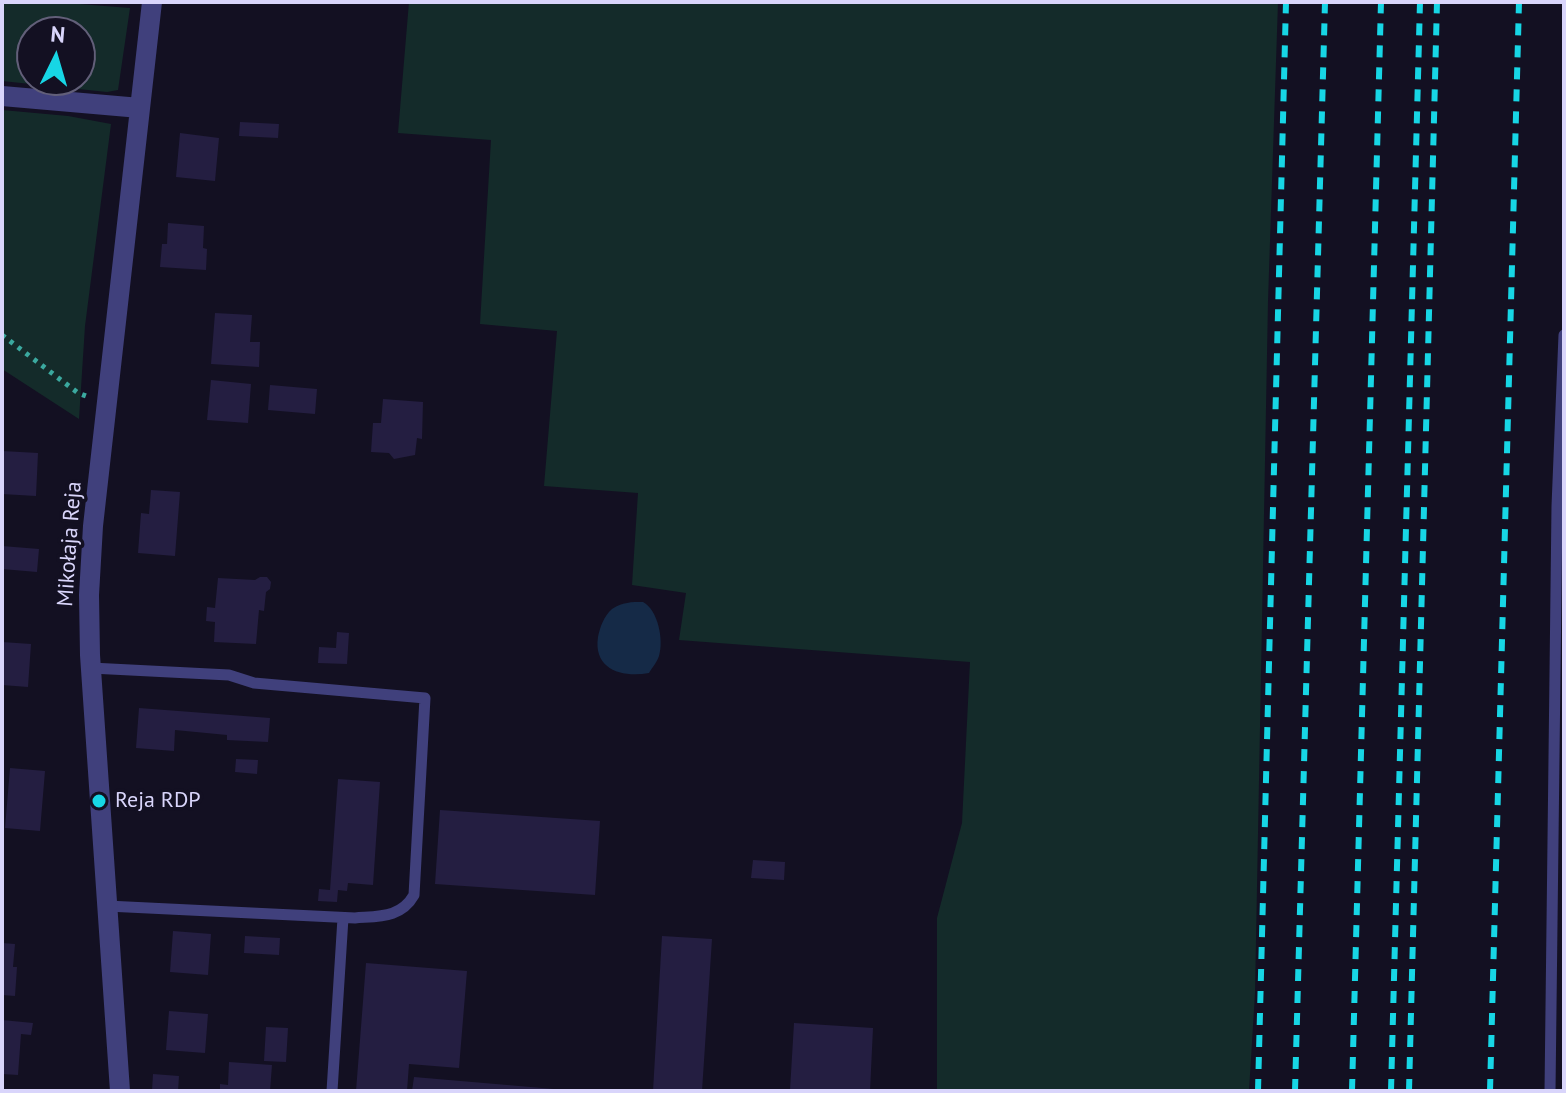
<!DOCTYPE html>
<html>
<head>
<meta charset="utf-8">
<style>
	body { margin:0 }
	#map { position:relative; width:1566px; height:1093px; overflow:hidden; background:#131022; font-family:"PT Sans",sans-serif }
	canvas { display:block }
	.frame { position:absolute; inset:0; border:4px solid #d9d5fb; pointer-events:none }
	.north { position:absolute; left:16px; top:16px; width:80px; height:80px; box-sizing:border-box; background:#131022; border:2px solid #625f79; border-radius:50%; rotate:5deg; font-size:22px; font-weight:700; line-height:32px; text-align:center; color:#d9d5fb }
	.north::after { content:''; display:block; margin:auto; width:28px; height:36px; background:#17d6e5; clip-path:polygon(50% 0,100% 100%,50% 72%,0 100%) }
</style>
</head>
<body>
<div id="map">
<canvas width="1566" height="1093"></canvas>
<div class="frame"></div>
<div class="north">N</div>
</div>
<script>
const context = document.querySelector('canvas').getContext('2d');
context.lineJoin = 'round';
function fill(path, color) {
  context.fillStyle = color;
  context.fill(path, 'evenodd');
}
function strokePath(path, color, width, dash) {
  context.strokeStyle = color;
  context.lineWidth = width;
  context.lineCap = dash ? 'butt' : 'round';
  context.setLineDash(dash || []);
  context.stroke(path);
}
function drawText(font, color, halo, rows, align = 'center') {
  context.font = font + ' "PT Sans",sans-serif';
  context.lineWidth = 7;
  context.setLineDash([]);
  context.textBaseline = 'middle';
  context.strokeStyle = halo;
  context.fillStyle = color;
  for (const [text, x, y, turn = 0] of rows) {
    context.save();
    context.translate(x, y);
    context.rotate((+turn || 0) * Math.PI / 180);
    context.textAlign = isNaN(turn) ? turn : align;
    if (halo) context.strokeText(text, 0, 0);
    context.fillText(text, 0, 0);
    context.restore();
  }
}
fill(new Path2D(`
	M2,2H54L130,8L118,90L107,92L2,81ZM32,32H80V80H32Z
	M409,2H1278L1268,301L1255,993L1249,1091H937V918L962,823L970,662L679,640L686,593L632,585L638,493L544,486L557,331L480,324L491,140L398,133Z
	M2,110L68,116L111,124L85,326L79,419L2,369Z`), '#142b2a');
fill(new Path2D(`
	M643,602C658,610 664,640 659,656C657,662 652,668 649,673C623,678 593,670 598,637C600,627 604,616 612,609C622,602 632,602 643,602Z`), '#152a47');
fill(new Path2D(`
	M240,122L279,124L278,138L239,136Z
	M180,133L219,138L215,181L176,177Z
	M168,223L204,226L203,248L207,249L206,270L160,267L162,244H167Z
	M215,313L252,315L250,342H260L259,367L211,364Z
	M211,380L251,384L248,423L207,420Z
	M270,385L317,389L315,414L268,410Z
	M383,399L423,402L422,439L417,438L415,455L394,459L389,453L371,452L373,423H381Z
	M2,451L38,453L36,496L2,494Z
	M151,490L180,492L175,556L138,553L141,513L149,514Z
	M2,546L39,549L37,572L2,569Z
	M260,577H267L271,582L270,589L266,592L264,611L259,610L256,644L214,642L215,622L206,621L207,607L215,608L218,578L255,580Z
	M337,632L349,633L347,664L318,663L319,647L336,648Z
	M2,642L31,644L28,687L2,685Z
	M139,708L270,718L268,742L227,740V735L175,730L174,751L136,748Z
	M236,759L258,760L257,774L235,772Z
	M10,768L45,771L40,831L5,828Z
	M338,779L380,782L373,885L348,883L347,891L338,890L337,902L318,901L319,889L330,890Z
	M440,810L600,821L595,895L435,884Z
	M753,860L785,862L784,880L751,878Z
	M173,931L211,934L208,975L170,972Z
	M245,936L280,938L279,955L244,953Z
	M662,936L712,939L702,1091H653Z
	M2,943L15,944L13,967H17L15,996L2,995Z
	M366,963L467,971L459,1068L409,1064L407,1091H356Z
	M169,1011L208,1014L205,1053L166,1050Z
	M2,1020L33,1023L31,1035L21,1034L18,1075L2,1074Z
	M794,1023L873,1028L870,1091L790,1090Z
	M266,1027L288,1028L286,1062L264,1061Z
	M229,1062L272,1065L270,1091H220V1084L228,1085Z
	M153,1074L179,1076L178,1091H152Z
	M414,1077L554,1089V1091H412Z`), '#241e41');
strokePath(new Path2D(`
	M2,335L78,393L86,396`), '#3ba99f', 5, [4, 6]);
strokePath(new Path2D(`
	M91,668L229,675L254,683L425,698L414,895C401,918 379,916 355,918L107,906
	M332,1091L343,918
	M1550,1091L1557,506L1564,335`), '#40407c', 11);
strokePath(new Path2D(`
	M2,96L140,108
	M120,1091L90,655L89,595L93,526L152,2`), '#40407c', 20);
strokePath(new Path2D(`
	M1258,1091L1286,2
	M1295,1091L1325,2
	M1352,1091L1381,2
	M1391,1091L1420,2
	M1409,1091L1437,2
	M1490,1091L1519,2`), '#17d6e5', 6, [12, 10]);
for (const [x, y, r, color] of [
	[99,801,8,"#17d6e5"]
]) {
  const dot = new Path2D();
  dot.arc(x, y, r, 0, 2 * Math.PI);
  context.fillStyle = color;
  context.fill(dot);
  strokePath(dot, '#131022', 3);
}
drawText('22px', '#d9d5fb', '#131022', [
	["Mikołaja Reja",70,544,-86]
]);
drawText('22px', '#d9d5fb', '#131022', [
	["Reja RDP",115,801]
], 'left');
</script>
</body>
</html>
